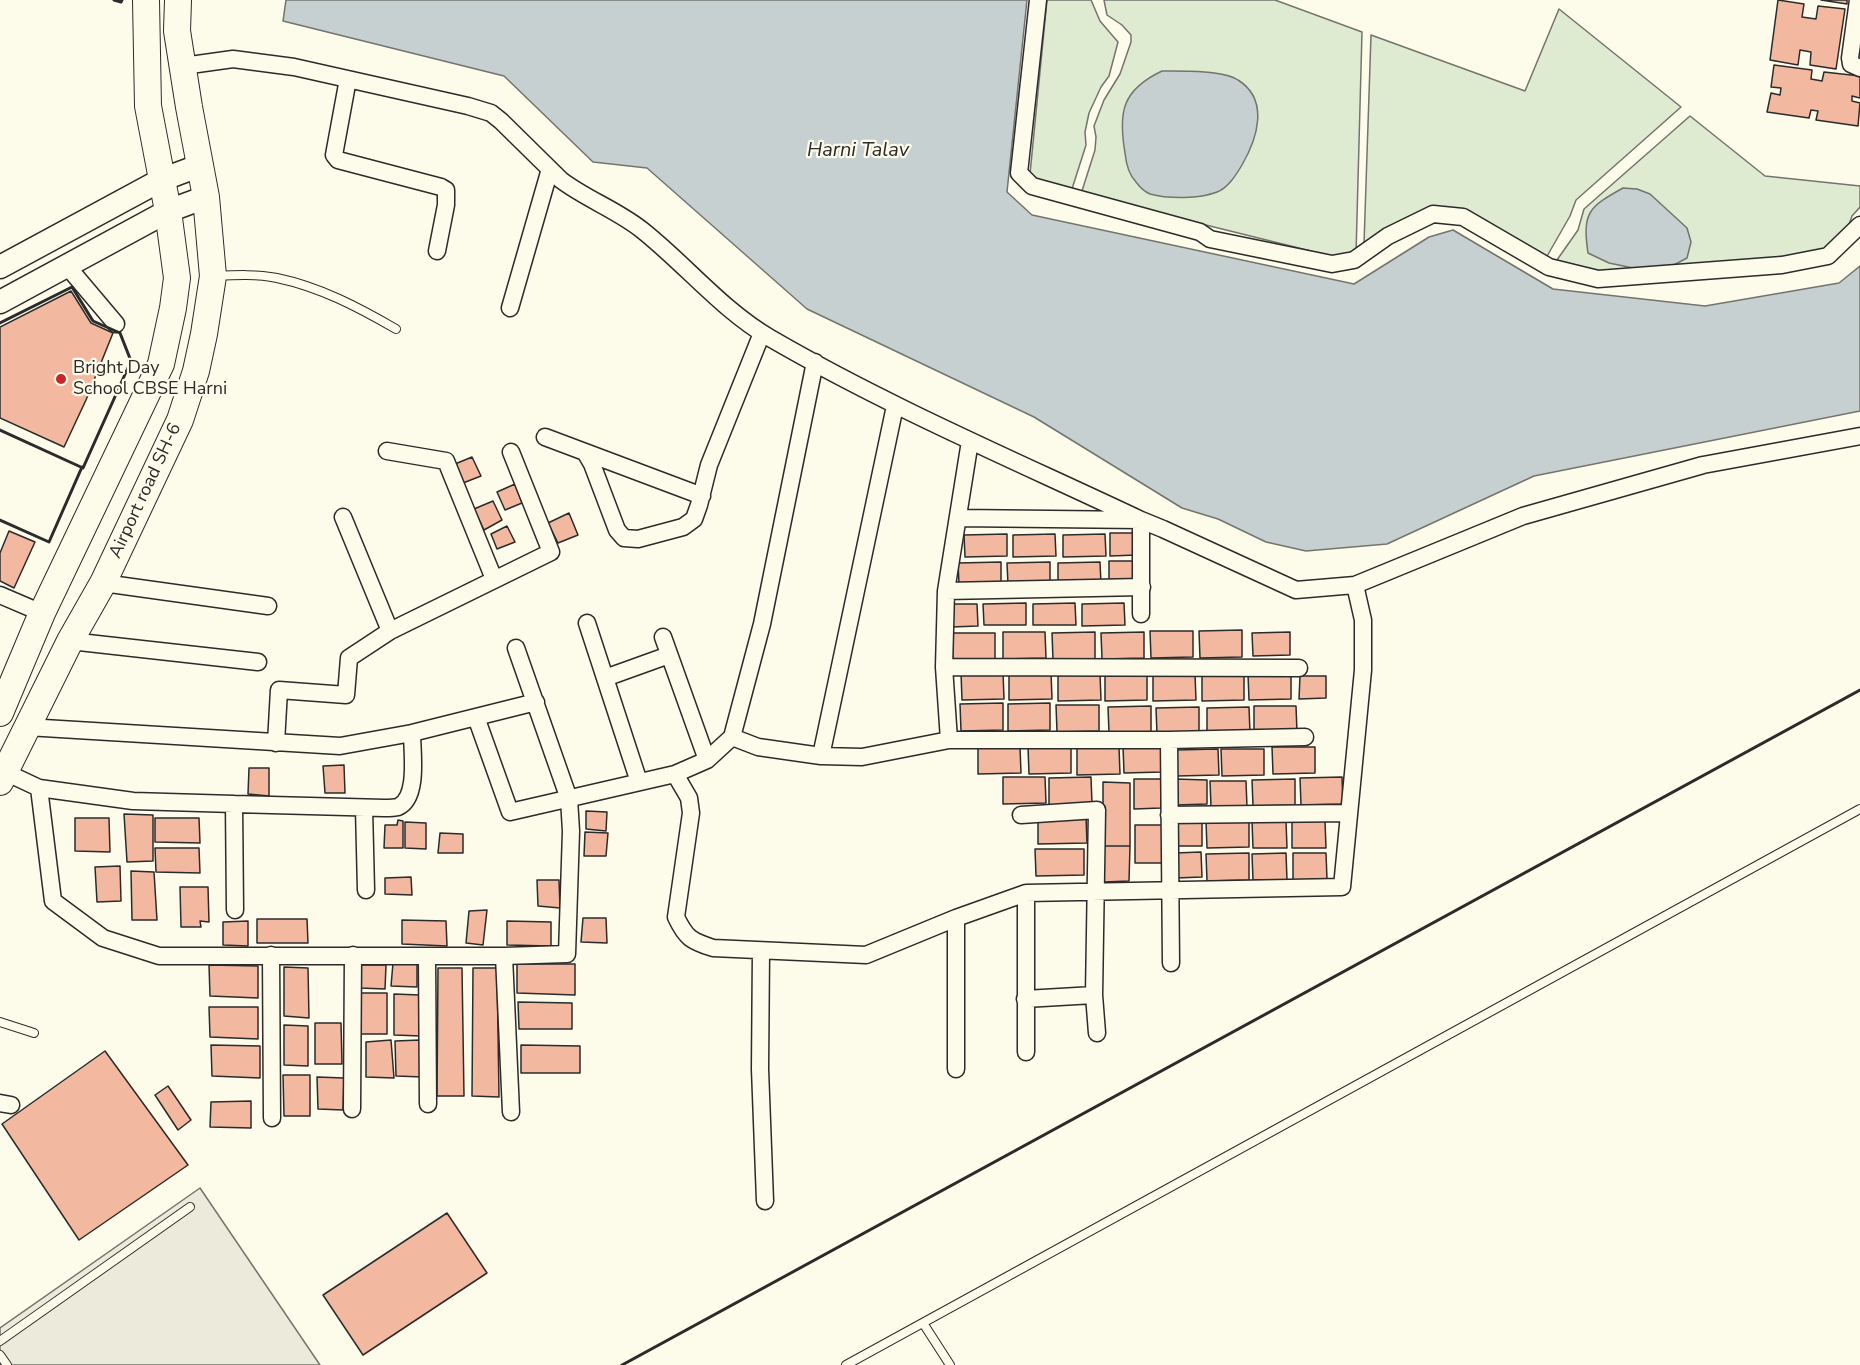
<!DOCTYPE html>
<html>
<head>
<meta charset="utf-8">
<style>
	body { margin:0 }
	canvas { display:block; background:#fdfbea }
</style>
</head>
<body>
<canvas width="1860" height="1365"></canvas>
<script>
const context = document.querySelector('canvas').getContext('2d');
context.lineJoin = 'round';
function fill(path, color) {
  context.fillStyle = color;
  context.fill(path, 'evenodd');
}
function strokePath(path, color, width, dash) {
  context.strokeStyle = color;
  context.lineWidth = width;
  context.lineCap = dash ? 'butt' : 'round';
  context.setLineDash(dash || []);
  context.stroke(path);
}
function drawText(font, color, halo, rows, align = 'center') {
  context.font = font + ' "Nunito Sans",sans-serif';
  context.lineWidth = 4.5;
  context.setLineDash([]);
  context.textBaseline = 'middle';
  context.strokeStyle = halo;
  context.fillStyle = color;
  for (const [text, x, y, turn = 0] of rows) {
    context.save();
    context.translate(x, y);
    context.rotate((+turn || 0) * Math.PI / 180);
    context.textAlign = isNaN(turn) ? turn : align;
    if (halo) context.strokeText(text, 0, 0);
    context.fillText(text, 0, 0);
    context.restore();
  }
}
const green = new Path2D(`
	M1047,0H1091L1100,21L1118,42L1109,76L1101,87L1089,113L1085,132L1086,145L1071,192L1033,180L1030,174Z
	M1104,0H1275L1362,32L1356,254L1339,258L1081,194L1095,150L1096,137L1094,126L1104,100L1120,74L1131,42V35L1122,25L1107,15Z
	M1559,9L1681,107L1576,200L1570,216L1546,258L1464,210L1364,244L1371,35L1525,91Z
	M1690,116L1765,176L1860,186V207L1852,216L1847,230L1826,251L1780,262L1600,275L1557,260L1578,230L1584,209Z`);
fill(green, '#deebd1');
strokePath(green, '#74746e', 1.5);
const parking = new Path2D(`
	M200,1188L320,1365H0V1328Z`);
fill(parking, '#eceadb');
strokePath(parking, '#74746e', 1.5);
const water = new Path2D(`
	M286,0H1027L1007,192L1032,215L1354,284L1429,237L1453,230L1553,289L1705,306L1839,283L1860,266V411L1534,476L1387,544L1306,551L1266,542L1218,519L1182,508L1034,417L807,309L647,168L593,162L504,76L283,21Z
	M1162,71C1180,71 1223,70 1238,80C1270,100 1257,139 1242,165C1236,175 1228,188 1217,192C1200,199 1168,199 1150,194C1145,192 1139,186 1136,182C1129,175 1126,163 1125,153C1118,112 1122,90 1162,71Z
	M1623,188L1637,189L1650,194L1687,228L1691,242L1687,258L1670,267L1638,269L1609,263L1588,253C1582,212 1589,207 1623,188Z`);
fill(water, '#c7d0d0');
strokePath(water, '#74746e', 1.5);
const building = new Path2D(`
	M1778,0L1804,4L1802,17L1816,19L1818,6L1845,9L1836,69L1810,65L1811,52L1800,50L1798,65L1770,60Z
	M1821,0H1847V4Z
	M1774,65L1812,70L1811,79L1822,81L1824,72L1860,76V98L1852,96V101L1860,103L1858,126L1816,120L1818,111L1811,110L1809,118L1767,112L1771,93L1780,95L1781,88L1771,87Z
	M71,291L91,323L113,333L86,400L64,447L0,418V327Z
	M472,457L481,476L463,483L455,464Z
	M515,484L522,503L505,510L497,492Z
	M493,501L502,520L484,530L474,509Z
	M569,513L578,535L558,543L548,523Z
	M507,526L515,542L497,549L491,534Z
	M9,531L35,542L14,588L0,581V553Z
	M1110,533H1136L1137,555L1110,556Z
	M1007,534V556L965,557L964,535Z
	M1055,534L1056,556L1013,557V535Z
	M1105,534L1106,556L1063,557V535Z
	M1109,561H1135L1136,583L1109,584Z
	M1001,562V584H959L958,563Z
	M1050,562V584L1008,585L1007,563Z
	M1100,562L1101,584L1058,585V563Z
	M1026,603V625H984L983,604Z
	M1075,603L1076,625H1033V604Z
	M1124,603L1125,625L1082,626V604Z
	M951,604H977L978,626L951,627Z
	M1242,630V657L1200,658L1199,631Z
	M1150,631H1193V657L1151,658Z
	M1003,632H1045L1046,658L1003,659Z
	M1095,632V659L1053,660L1052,633Z
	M1144,632V658L1102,659L1101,633Z
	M1290,632V655L1253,656L1252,633Z
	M952,633H995V659L953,660Z
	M1003,672L1004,699L962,700L961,673Z
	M1051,672L1052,699L1009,700V673Z
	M1147,673V700L1105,701V674Z
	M1244,673V700L1202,701V674Z
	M1291,673V699L1249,700L1248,674Z
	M1058,674H1100L1101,700L1058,701Z
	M1153,674H1195L1196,700L1153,701Z
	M1300,676H1326V698L1299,699Z
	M1003,703V730L961,731L960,704Z
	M1050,703V730L1008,731V704Z
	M1056,705H1099V731L1057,732Z
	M1151,706V732L1109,733L1108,707Z
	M1254,706H1296L1297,732L1254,733Z
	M1199,707V733L1157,734L1156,708Z
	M1249,707L1250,733L1207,734V708Z
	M1071,746V773L1029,774L1028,747Z
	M1123,746L1163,747L1162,772L1124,773Z
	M1020,747L1021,773L978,774V748Z
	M1119,747L1120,774L1077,775V748Z
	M1272,747H1315V773L1273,774Z
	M1218,749L1219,775L1177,776L1176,750Z
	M1221,749H1264V775L1222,776Z
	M344,765L345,793H325L323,766Z
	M249,768H269V796L248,794Z
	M1003,777H1045L1046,803L1003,804Z
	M1091,777L1092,804L1049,805V778Z
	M1342,777L1343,804L1301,805L1300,778Z
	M1134,779H1161V808L1134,809Z
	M1175,779L1207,780V804L1176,805Z
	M1295,779V805L1253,806L1252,780Z
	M1210,781H1246L1247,807H1211Z
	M1103,782L1130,783V846H1103Z
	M586,811L607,812L606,831L586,829Z
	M124,814L153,815V861L127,862Z
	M1038,817H1086L1087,843L1038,844Z
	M75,818H109L110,852L75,851Z
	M155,818H199L200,843L155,842Z
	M398,820L403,821V848H384L385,825H397Z
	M1202,820V846H1176L1175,821Z
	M1249,820V847L1207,848L1206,821Z
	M1252,821H1286L1287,848H1253Z
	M1292,821H1325L1326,848H1292Z
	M405,822L426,823V849L405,848Z
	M1135,825H1162V863H1135Z
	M585,832L608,833L606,856H584Z
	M440,833L463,834V853H438Z
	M1103,846H1130L1129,881L1104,882Z
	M155,848H199L200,873L156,872Z
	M1035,849H1084V875L1036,876Z
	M1201,852L1202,877L1176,878L1175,853Z
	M1249,853V880L1207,881L1206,854Z
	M1286,853L1287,880H1253L1252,854Z
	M1293,853H1326L1327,879L1293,880Z
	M120,866L121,901L97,902L95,867Z
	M131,871L154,872L157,920H132Z
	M411,877L412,895L385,894V878Z
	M537,880H559L560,908L538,906Z
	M180,887H208L209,922L200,921L201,927H181Z
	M487,910L483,945L466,943L469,911Z
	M583,918H606L607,943L581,942Z
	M257,919H307L308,943H257Z
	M402,920L446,921L447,946L402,944Z
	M248,921V946L223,945V922Z
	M507,921L551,922V946L507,945Z
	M393,963H417V987L391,986Z
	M517,964H575V995L517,993Z
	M209,965L258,966V998L210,996Z
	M361,965H386L385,989L360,988Z
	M284,967L308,968L309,1018L284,1016Z
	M438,968H462L464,1096H437Z
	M473,968H497L499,1097L472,1096Z
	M361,993H387V1034H361Z
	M394,994L420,995L421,1036L394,1035Z
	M518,1002L572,1003V1029H519Z
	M209,1007H258V1039L210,1037Z
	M315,1023H341L342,1064H315Z
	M284,1025L308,1026V1066L284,1065Z
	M391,1040L394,1078L366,1077V1042Z
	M420,1040L423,1077L396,1076L395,1041Z
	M211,1045L260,1046V1078L212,1076Z
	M521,1045L580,1046V1073H521Z
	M105,1051L188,1165L79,1240L2,1124Z
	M283,1075H310V1116H284Z
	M317,1077L344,1078L343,1110L318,1109Z
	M168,1086L191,1120L178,1130L155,1095Z
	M251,1101V1128L210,1127L211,1102Z
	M447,1213L487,1273L363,1355L323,1295Z`);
fill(building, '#f2b8a0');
strokePath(building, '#2b2b2b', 1.5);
const lane = new Path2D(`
	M216,276C236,275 257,274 277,278C320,287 358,307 396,329
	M0,1022L34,1033
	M923,1323L950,1365
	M0,1341L190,1207
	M0,1355L7,1365
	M846,1365L1860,809`);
const street = new Path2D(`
	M1038,0L1019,173L1032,186L1200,232L1210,239L1332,264L1354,260L1388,236L1433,214L1463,217L1549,267L1598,279L1782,265L1828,256L1860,225
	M1858,0L1850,58L1851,64L1860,68
	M183,66L233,59L294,67L468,106L491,113L501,121L561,180C586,199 617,210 642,230C685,264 722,310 770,338C889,407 1016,461 1141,520V614
	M348,79L334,155L338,160L441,187L446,190V205L437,251
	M67,266L116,324
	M510,308L550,169
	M545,437L702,496
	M387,451L446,461L494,579
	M585,452L592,464L617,530L624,538L638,539L683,527L694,519L699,505L709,465L762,333
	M343,517L390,631
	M103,583L268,606
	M1355,585L1523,516L1703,465L1860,436
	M946,591L1142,587
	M0,595L42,613
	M587,623L639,782
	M663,637L707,760
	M70,641L258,662
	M944,667L1299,668
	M605,678L669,655
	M476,717L510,812L675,774L707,760L732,737L758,747L821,756L862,757L949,740H1169L1305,737
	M27,727L340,746L412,733L536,702
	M732,737L762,624L815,362
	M949,740L944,667L946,591L970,441
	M1169,740L1171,963
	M276,743L279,690L346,695L349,658L390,631L551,552L511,452
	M821,756L895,406
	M5,772L39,788L133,801L234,804L235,910
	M675,774L689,798L691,813L676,917C686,938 691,941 713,948L866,955L956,918L1026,893L1342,887L1363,670V620L1355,585L1296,590L1163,529L1141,520L958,518
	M39,788L53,901L103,938L159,956H504L567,954L571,831L569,799L516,648
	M234,804L384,808C388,808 394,808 398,807C419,798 412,752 412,733
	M364,808L366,890
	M1021,815L1097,810L1094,995L1097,1033
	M1169,815L1348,813
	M956,918V1069
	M761,951L760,1069L765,1201
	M271,955L272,1118
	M427,956L428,1104
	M504,956L511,1112
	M1025,999L1094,995
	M1026,1052V893
	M0,1103L11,1105
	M352,1109L353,955`);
const secondary = new Path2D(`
	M0,267L161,180L201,165
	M0,302L168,211L206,197`);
const primary = new Path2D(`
	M0,713L42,613L161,364L173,308L177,278L168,211L148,106L146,0
	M0,782L70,641L103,583L180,420L196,371L204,334L213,276L206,197L189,107L177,31L178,0`);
strokePath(lane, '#2b2b2b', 10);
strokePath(street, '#2b2b2b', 19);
strokePath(secondary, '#2b2b2b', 25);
strokePath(primary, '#2b2b2b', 28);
strokePath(lane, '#fdfbea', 8);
strokePath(street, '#fdfbea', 16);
strokePath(secondary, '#fdfbea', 22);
strokePath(primary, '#fdfbea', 26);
strokePath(new Path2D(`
	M114,0L121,2L122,0
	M0,323L72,287L93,321L120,333L131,361L83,468L0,430
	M0,520L49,542L82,467
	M622,1365L1860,690`), '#2b2b2b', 3);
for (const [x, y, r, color] of [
	[61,379,6,"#c62828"]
]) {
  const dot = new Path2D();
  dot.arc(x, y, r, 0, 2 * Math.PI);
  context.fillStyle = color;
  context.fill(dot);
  strokePath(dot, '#fdfbea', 2);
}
drawText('18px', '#2b2b2b', '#fdfbea', [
	["Bright Day",73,369],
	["School CBSE Harni",73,390]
], 'left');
drawText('18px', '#2b2b2b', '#fdfbea', [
	["Airport road SH-6",146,491,-65]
]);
drawText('italic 20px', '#2b2b2b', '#fdfbea', [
	["Harni Talav",858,151]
]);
</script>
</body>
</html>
